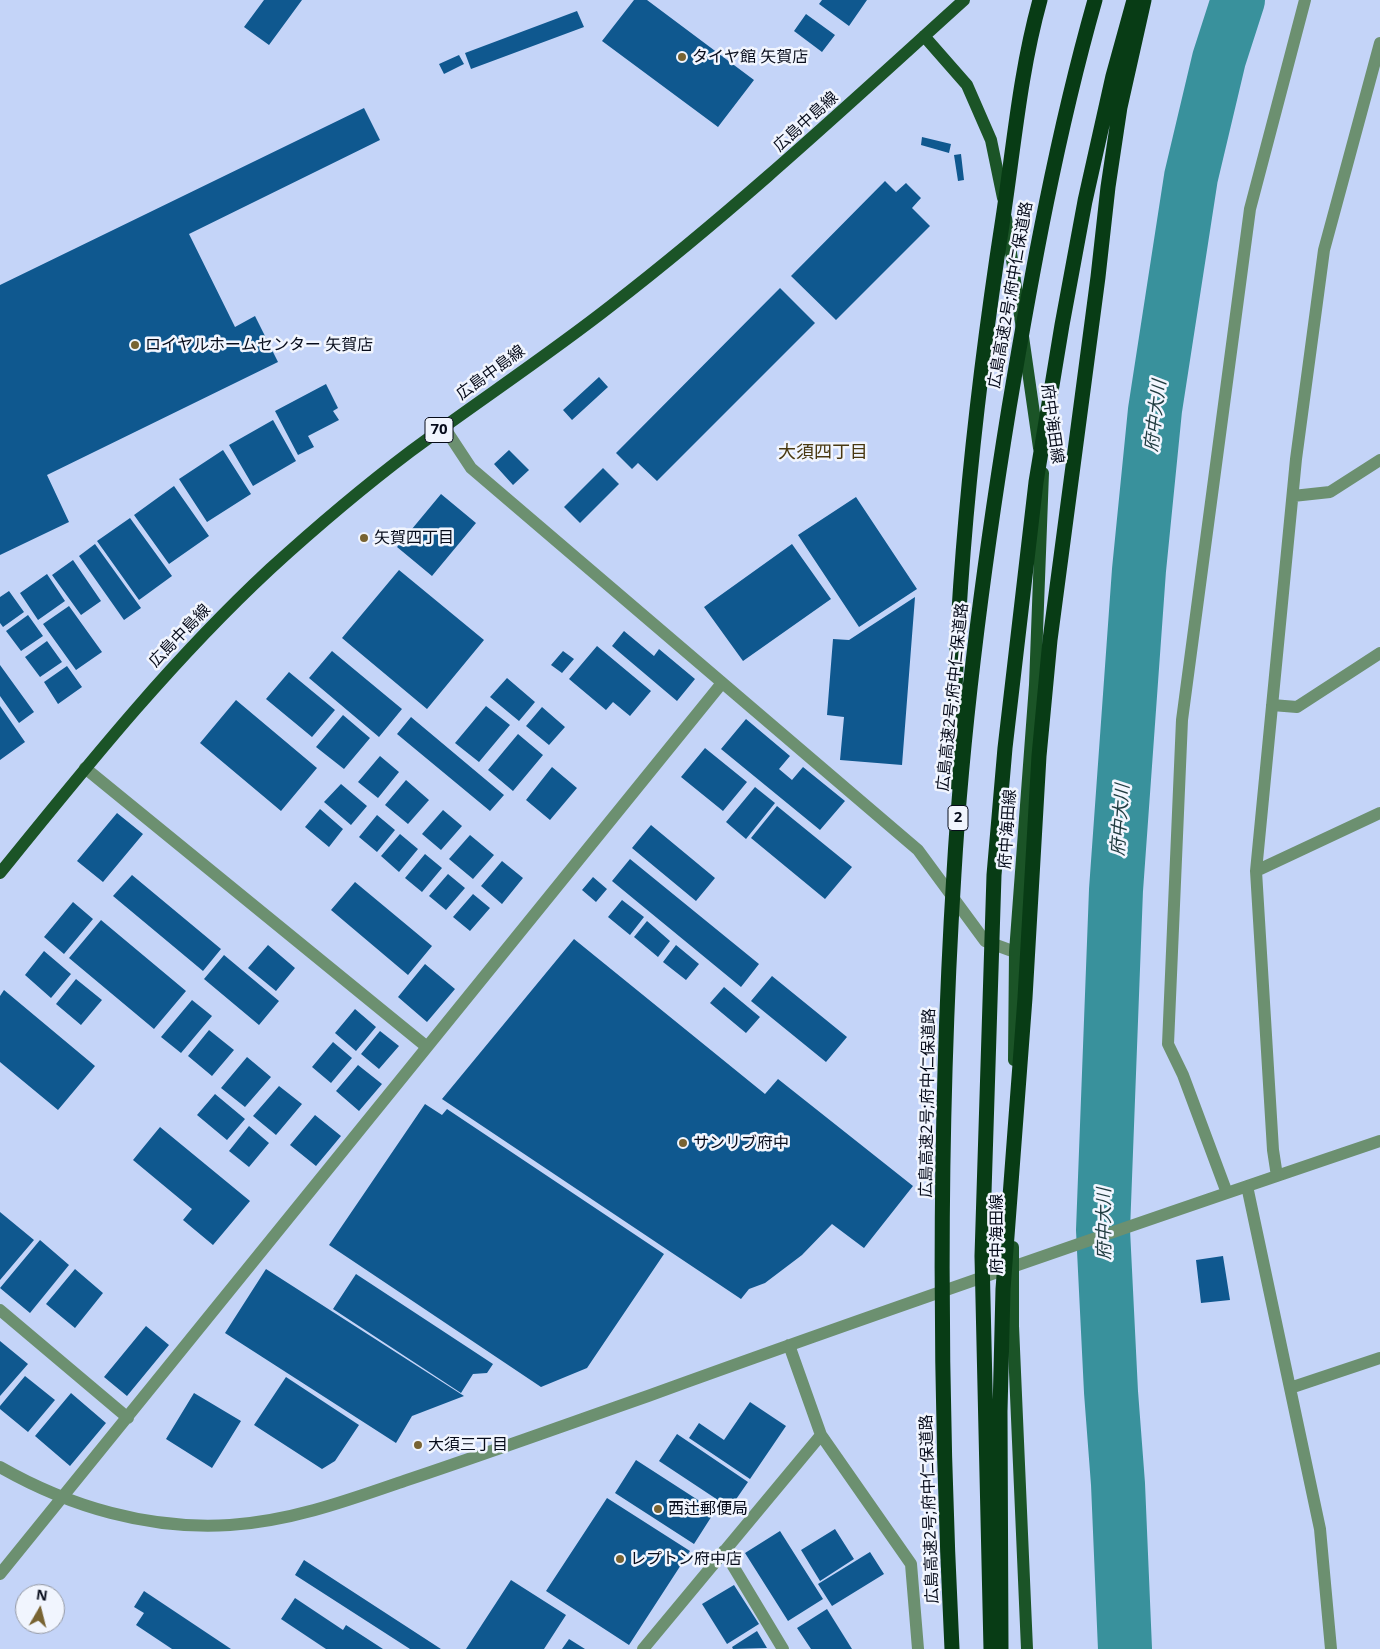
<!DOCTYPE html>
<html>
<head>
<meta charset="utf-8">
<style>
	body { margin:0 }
	#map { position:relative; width:1380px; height:1649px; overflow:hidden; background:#c4d4f8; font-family:"Noto Sans",sans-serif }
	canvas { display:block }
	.north { position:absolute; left:15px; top:1584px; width:50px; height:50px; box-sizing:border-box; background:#f1f5fe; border:1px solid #9398a3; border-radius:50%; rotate:8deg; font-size:14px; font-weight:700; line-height:20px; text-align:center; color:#070c1b }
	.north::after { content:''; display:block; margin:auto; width:18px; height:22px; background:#786332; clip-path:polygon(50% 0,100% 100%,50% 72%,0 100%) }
</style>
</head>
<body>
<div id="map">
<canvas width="1380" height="1649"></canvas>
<div class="north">N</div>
</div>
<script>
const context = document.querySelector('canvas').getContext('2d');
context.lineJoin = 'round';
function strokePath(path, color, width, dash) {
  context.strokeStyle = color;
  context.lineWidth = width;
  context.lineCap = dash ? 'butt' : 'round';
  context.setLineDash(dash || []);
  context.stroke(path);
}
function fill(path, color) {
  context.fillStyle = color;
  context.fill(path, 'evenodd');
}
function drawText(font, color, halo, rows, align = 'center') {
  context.font = font + ' "Noto Sans","Noto Sans JP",sans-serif';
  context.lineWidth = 5;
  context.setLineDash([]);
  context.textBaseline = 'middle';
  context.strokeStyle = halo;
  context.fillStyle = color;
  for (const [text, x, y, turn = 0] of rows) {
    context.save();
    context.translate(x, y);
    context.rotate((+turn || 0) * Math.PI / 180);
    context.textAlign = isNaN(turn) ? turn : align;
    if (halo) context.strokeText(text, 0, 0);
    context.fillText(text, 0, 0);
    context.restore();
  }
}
strokePath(new Path2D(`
	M1125,1649L1118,1484L1111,1392L1103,1230L1116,890L1139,570L1155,410L1191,177L1219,59L1238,0`), '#39919c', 54);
fill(new Path2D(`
	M264,0H302L269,45L244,27Z
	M634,0H647L754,80L718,127L602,41Z
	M822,0H867L849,26L819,4Z
	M577,11L584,27L471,69L465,53Z
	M806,14L835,35L822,52L794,31Z
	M459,55L464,64L444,74L439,64Z
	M364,108L380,140L189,234L235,327L255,316L278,362L47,475L69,522L0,555V285Z
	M922,137L951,144L949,153L921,145Z
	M961,154L964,180L958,181L954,155Z
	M885,181L896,192L906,183L921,198L912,208L930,226L836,320L791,276Z
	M780,288L815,323L657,481L638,463L632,469L616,453Z
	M599,377L608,387L572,420L563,410Z
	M326,384L338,408L333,411L339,420L308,436L314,447L298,455L275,411Z
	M273,420L296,461L253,486L229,445Z
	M223,450L251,494L207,522L179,479Z
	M509,450L529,470L513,485L494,464Z
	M603,468L619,484L580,523L564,507Z
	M174,486L209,536L169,564L134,515Z
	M441,494L476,523L432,576L397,547Z
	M856,497L917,589L859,627L798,535Z
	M130,518L172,576L139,600L97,541Z
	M95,544L141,608L124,620L79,556Z
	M792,544L831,599L743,661L704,607Z
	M73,560L101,601L81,615L52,575Z
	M399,570L484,640L427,709L342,638Z
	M47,574L65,601L38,620L20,593Z
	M9,591L24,612L3,627L0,623V597Z
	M915,597L902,765L840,760L844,717L827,715L833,639L849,640Z
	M69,606L102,652L76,670L43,624Z
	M28,615L43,636L21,651L6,631Z
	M624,631L654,656L659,649L695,679L677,701L612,646Z
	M47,641L62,662L40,677L25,657Z
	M597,646L651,691L630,716L613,702L606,710L569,679Z
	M332,651L402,709L379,737L309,678Z
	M563,651L574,659L562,673L551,665Z
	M0,665L34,712L19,723L0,696Z
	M67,666L82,687L58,704L44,682Z
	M289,672L335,710L312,737L266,699Z
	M507,678L535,702L519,721L490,697Z
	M236,700L317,768L281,811L200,743Z
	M0,706L25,742L0,760Z
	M486,706L510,725L479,762L455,743Z
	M542,707L565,727L549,745L526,726Z
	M343,715L370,738L344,769L316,747Z
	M411,717L504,795L490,811L397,734Z
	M746,719L790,756L779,769L792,780L803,767L845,801L820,830L721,749Z
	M518,734L543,755L513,791L488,770Z
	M705,748L747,782L723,811L681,777Z
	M380,756L399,772L378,798L358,782Z
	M552,767L577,788L550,820L526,800Z
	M406,780L429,800L408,824L385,805Z
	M341,784L367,806L351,825L324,802Z
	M755,787L775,803L746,839L726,822Z
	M777,806L852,867L825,899L751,838Z
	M320,809L343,829L329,847L305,827Z
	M443,810L462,826L441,850L422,834Z
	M117,813L143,834L103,882L77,861Z
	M377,815L395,830L377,852L359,837Z
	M651,825L715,878L696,901L632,848Z
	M400,834L418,849L399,872L381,856Z
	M470,835L494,855L473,879L449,859Z
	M425,854L442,868L422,892L405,878Z
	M630,859L759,964L741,987L612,881Z
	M502,861L523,878L502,904L481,886Z
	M448,874L465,888L446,910L429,896Z
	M132,875L221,949L203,971L113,896Z
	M593,877L607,889L596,902L582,890Z
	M355,882L432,946L408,975L331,910Z
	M473,894L490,908L470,931L453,917Z
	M622,900L644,917L630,935L608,917Z
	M73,902L93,919L64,954L44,937Z
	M101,920L186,991L154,1029L69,958Z
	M647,921L670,941L658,957L634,937Z
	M574,939L765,1094L778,1079L913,1186L864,1248L832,1224L802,1255L765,1283L749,1289L741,1299L442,1099Z
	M268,945L295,968L276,991L248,968Z
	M676,945L699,964L686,980L663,962Z
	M44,951L71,974L51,998L25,975Z
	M224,955L279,1001L259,1025L204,979Z
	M425,964L455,989L427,1022L398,997Z
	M772,976L847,1037L826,1062L751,1001Z
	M76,979L102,1000L81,1025L56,1004Z
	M724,987L760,1017L746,1033L710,1003Z
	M4,990L95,1066L58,1110L0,1062V996Z
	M192,1000L212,1016L181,1053L161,1037Z
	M355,1009L376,1027L356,1051L335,1033Z
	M209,1030L234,1050L212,1076L188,1056Z
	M380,1031L399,1046L379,1069L361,1054Z
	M333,1042L352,1058L331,1083L312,1067Z
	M247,1057L271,1077L245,1107L221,1088Z
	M358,1065L382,1084L359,1111L336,1091Z
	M279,1086L302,1104L276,1135L253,1116Z
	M215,1094L245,1119L227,1140L197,1115Z
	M425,1104L442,1115L447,1109L664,1254L587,1368L541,1387L329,1245Z
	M315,1115L341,1136L316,1166L290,1145Z
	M249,1126L269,1143L249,1167L229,1151Z
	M160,1127L250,1201L213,1245L183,1220L192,1209L133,1160Z
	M0,1212L34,1240L0,1280Z
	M40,1240L69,1265L30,1313L0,1288Z
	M1223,1256L1230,1300L1201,1303L1196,1260Z
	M75,1269L103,1293L75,1328L46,1304Z
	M266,1269L464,1396L412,1416L396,1443L225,1333Z
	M356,1274L493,1364L487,1373L473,1374L461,1393L333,1309Z
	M146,1326L169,1345L127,1396L104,1377Z
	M0,1341L28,1364L0,1396Z
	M25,1376L55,1400L28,1432L0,1409V1406Z
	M286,1377L359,1425L335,1461L322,1469L254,1425Z
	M71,1393L106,1423L70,1466L35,1436Z
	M194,1393L241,1421L212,1468L166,1439Z
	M750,1402L786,1426L750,1479L689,1438L699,1423L724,1440Z
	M677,1434L748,1482L730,1508L659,1461Z
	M636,1460L715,1511L694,1544L615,1493Z
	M607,1498L690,1551L629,1645L546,1591Z
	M835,1529L854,1559L820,1581L801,1550Z
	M780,1531L823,1599L788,1621L745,1553Z
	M870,1552L884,1574L832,1606L818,1584Z
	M304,1560L441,1649H410L295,1575Z
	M511,1580L566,1615L544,1649H466Z
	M734,1585L759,1624L727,1644L702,1604Z
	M144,1591L231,1649H172L136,1625L144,1613L134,1607Z
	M295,1598L343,1630L346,1625L383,1649H326L281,1619Z
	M827,1609L852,1649H811L797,1628Z
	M757,1631L767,1648L733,1649L732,1647Z
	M569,1639L585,1649H562Z`), '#0f588f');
strokePath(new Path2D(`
	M444,427L471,468L918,850L985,941L1015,952
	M1293,496L1330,492L1380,460
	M1272,705L1297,707L1380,653
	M85,768L427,1047
	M1256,871L1380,813
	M1277,1176L1273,1150L1256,871L1296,459L1324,250L1380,43
	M1247,1186L1320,1529L1331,1649
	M1227,1193L1183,1075L1168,1044L1182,720L1250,209L1305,0
	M0,1310L128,1418
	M789,1345L821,1435
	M1290,1388L1380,1358
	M0,1467C70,1507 149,1530 230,1525C292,1521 349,1500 407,1480C488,1453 568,1424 648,1396C891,1308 1135,1224 1380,1141
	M724,1551L783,1649
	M0,1574L722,683
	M643,1649L821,1435L911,1564L918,1649`), '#6c9070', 12);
strokePath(new Path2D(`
	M924,36L967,85L991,140L1003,198
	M1006,218L1039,448
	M0,873C86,767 170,662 270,569C315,528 362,488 411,451C477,402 547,356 612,305C735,210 849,104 964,0
	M1014,1060L1015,952L1035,685L1043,473
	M1013,1247V1326L1027,1649`), '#1b5427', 12);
strokePath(new Path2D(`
	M953,782C954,593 974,405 1003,218C1014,145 1020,72 1040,0
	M952,1649C939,1391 938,1131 954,873C963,717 984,562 1009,408C1032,271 1057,134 1095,0
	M991,1649L982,1256L994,875L1005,748L1036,482L1062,325L1085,201L1113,76L1134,0
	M1001,1649L1000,1411L1003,1289L1025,998L1039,756L1050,640L1098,277L1108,187L1120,107L1144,0`), '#083c15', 15);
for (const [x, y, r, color] of [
	[682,57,5,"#786332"],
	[135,345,5,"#786332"],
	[364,538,5,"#786332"],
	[683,1143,5,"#786332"],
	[418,1445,5,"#786332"],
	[658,1509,5,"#786332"],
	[620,1559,5,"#786332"]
]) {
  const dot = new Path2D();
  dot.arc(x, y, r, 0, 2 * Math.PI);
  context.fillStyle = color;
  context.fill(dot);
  strokePath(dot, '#f1f5fe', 2);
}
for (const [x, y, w] of [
	[439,430,28],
	[958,818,20]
]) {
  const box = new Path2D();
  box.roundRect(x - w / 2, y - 12.5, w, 25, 4);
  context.fillStyle = '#f1f5fe';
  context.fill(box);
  strokePath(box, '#070c1b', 1);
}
drawText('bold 15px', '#070c1b', null, [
	["70",439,430],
	["2",958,818]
]);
drawText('16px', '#070c1b', '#f1f5fe', [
	["タイヤ館 矢賀店",692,57],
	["ロイヤルホームセンター 矢賀店",145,345],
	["矢賀四丁目",374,538],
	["サンリブ府中",693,1143],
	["大須三丁目",428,1445],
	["西辻郵便局",668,1509],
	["レプトン府中店",630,1559]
], 'left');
drawText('16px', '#070c1b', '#f1f5fe', [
	["広島中島線",806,122,-42],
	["広島高速2号;府中仁保道路",1011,295,-80],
	["広島中島線",491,373,-36],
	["府中海田線",1052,424,82],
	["広島中島線",180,636,-46],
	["広島高速2号;府中仁保道路",953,697,-84],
	["府中海田線",1008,829,-86],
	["広島高速2号;府中仁保道路",928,1103,-89],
	["府中海田線",997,1234,-90],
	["広島高速2号;府中仁保道路",930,1509,-92]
]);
drawText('italic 18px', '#1e3a3e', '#f1f5fe', [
	["府中大川",1156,416,-83],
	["府中大川",1121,820,-86],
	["府中大川",1105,1224,-90]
]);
drawText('18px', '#483810', '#f1f5fe', [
	["大須四丁目",823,453]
]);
</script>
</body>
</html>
